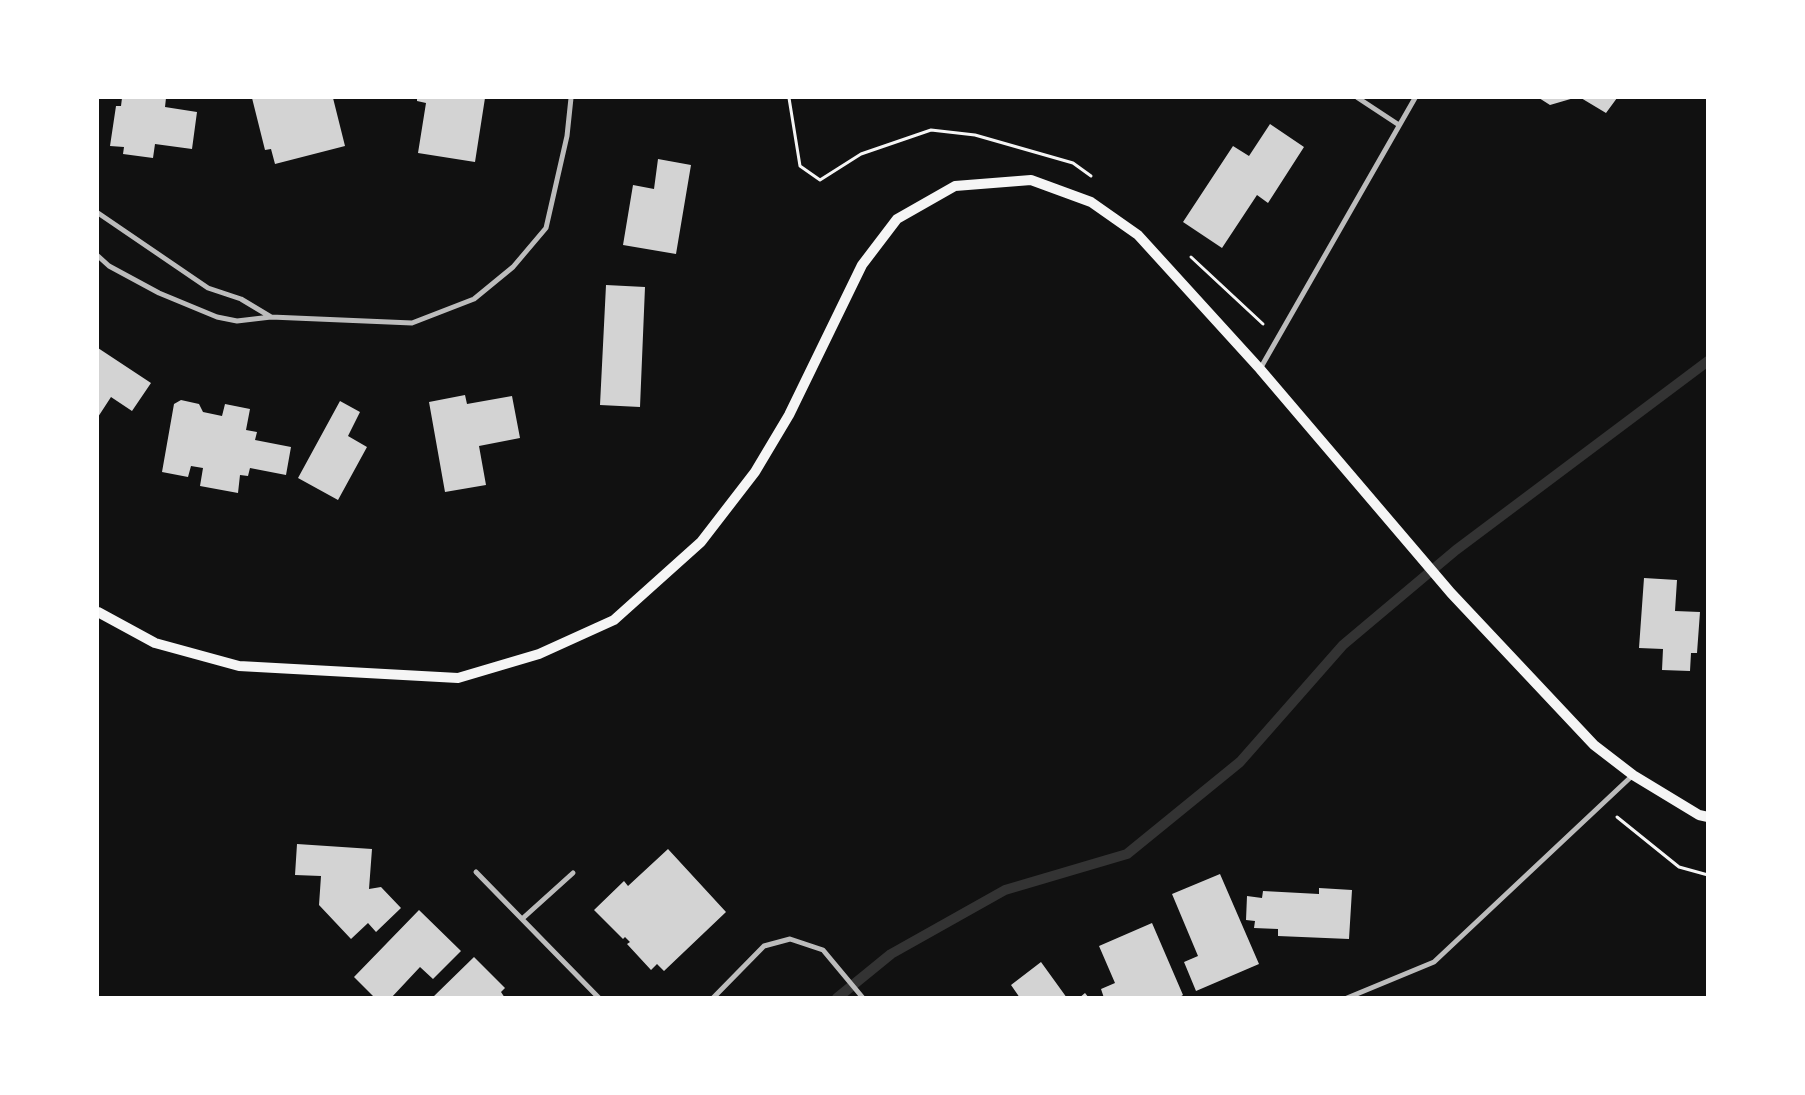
<!DOCTYPE html>
<html>
<head>
<meta charset="utf-8">
<style>
	body { margin:0 }
	#map { position:relative; width:1805px; height:1095px; overflow:hidden; background:#111; font-family:Montserrat,sans-serif }
	canvas { display:block }
	.frame { position:absolute; inset:0; border:99px solid #fff; pointer-events:none }
</style>
</head>
<body>
<div id="map">
<canvas width="1805" height="1095"></canvas>
<div class="frame"></div>
</div>
<script>
const context = document.querySelector('canvas').getContext('2d');
context.lineJoin = 'round';
function strokePath(path, color, width, dash) {
  context.strokeStyle = color;
  context.lineWidth = width;
  context.lineCap = dash ? 'butt' : 'round';
  context.setLineDash(dash || []);
  context.stroke(path);
}
function fill(path, color) {
  context.fillStyle = color;
  context.fill(path, 'evenodd');
}
strokePath(new Path2D(`
	M837,998L891,954L1005,890L1127,854L1240,762L1343,645L1456,550L1708,361`), '#333', 10);
fill(new Path2D(`
	M122,98H166L165,107L197,112L192,149L155,144L153,158L123,154L124,147L110,146L116,106H121Z
	M252,98H333L345,146L275,164L271,149L265,150Z
	M417,98H485L475,162L418,153L426,103L417,101Z
	M1539,98H1574L1550,105Z
	M1581,98H1617L1606,113Z
	M1270,124L1304,147L1268,203L1257,195L1222,248L1183,222L1233,146L1249,156Z
	M658,159L691,165L676,254L623,245L633,185L654,189Z
	M606,285L645,287L640,407L600,405Z
	M98,348L151,383L132,411L111,397L98,417Z
	M465,395L467,404L512,396L520,438L479,446L486,485L445,492L429,402Z
	M181,400L199,404L203,412L222,416L225,404L250,409L246,430L257,432L255,440L291,447L286,475L250,468L248,476L240,475L238,493L200,486L203,468L191,466L188,477L162,472L174,404Z
	M340,401L360,412L348,436L367,447L338,500L298,478Z
	M1644,578L1677,580L1675,611L1700,612L1697,653H1691L1690,671L1662,670L1663,649L1639,648Z
	M297,844L372,849L369,889L381,887L401,908L376,932L368,923L351,939L319,905L321,876L295,875Z
	M668,849L726,912L664,971L657,964L651,970L627,944L630,942L625,937L623,939L594,910L624,881L628,886Z
	M1220,874L1259,964L1196,991L1184,962L1198,956L1172,894Z
	M1319,888L1352,890L1349,939L1278,936V929L1254,928L1255,921L1246,920L1247,896L1262,898L1263,891L1319,894Z
	M419,910L461,951L433,979L420,967L391,998H375L354,977Z
	M1152,923L1183,995L1178,998H1104L1101,989L1115,983L1099,946Z
	M474,957L505,988L501,992L505,998H432Z
	M1041,962L1067,998H1020L1011,985Z
	M1085,993L1089,998H1079Z`), '#d3d3d3');
strokePath(new Path2D(`
	M789,98L800,166L820,180L861,154L931,130L975,135L1073,163L1091,176
	M1191,257L1263,324
	M1617,817L1679,867L1708,875`), '#f5f5f5', 3);
strokePath(new Path2D(`
	M1358,98L1399,125
	M98,213L208,288L241,299L271,317
	M98,256L109,266L159,293L217,317L237,321L271,317L412,323L474,299L513,267L546,228L567,136L571,98
	M1260,369L1415,98
	M476,872L599,998
	M522,919L573,873
	M713,998L764,946L790,939L823,950L863,998
	M1347,998L1434,962L1633,775`), '#bcbcbc', 5);
strokePath(new Path2D(`
	M98,612L155,643L239,666L458,678L539,654L614,620L701,542L755,472L789,415L862,265L897,219L955,186L1031,180L1091,202L1138,235L1260,369L1451,593L1594,745L1633,775L1699,815L1708,817`), '#f5f5f5', 10);
</script>
</body>
</html>
